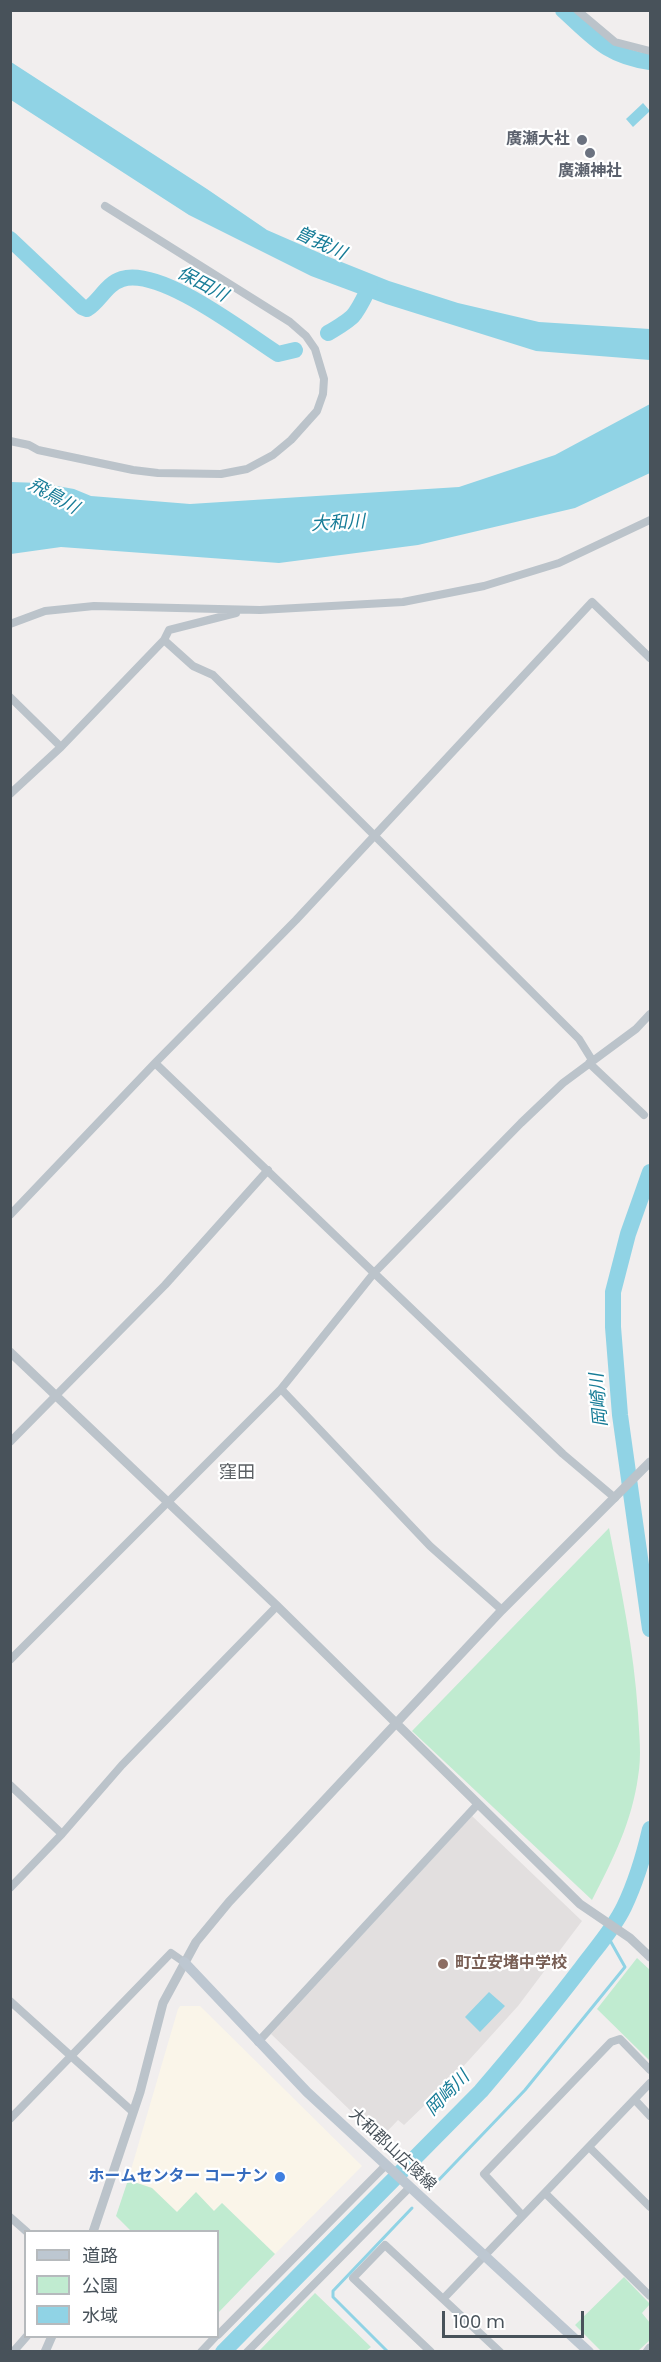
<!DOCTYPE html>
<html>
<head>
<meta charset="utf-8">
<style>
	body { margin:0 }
	#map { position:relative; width:661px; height:2362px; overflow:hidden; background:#f1eeee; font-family:Poppins,"Noto Sans JP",sans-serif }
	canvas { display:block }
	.frame { position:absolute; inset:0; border:12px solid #48525a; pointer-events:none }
	.legend { position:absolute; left:24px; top:2230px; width:195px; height:108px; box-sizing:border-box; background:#fff; border:2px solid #b6babd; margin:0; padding:8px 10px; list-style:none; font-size:18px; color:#48525a }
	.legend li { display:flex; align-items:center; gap:12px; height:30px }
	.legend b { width:30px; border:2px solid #b6babd }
	.scale { position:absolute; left:442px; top:2311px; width:142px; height:27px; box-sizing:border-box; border:3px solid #48525a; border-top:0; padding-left:8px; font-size:18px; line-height:21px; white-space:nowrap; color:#48525a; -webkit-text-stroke:4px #fff; paint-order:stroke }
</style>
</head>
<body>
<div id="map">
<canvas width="661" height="2362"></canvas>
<div class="frame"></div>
<ul class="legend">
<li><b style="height:8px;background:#bdc7d1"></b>道路</li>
<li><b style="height:16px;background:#c0ebd0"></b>公園</li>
<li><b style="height:16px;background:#90d3e5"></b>水域</li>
</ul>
<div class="scale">100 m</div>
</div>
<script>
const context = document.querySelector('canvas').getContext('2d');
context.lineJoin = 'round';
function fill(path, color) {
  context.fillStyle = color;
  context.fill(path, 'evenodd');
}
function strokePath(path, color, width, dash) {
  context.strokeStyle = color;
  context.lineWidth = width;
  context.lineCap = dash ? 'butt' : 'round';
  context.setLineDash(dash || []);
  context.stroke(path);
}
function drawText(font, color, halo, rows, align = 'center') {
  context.font = font + ' Poppins,"Noto Sans JP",sans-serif';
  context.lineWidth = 4.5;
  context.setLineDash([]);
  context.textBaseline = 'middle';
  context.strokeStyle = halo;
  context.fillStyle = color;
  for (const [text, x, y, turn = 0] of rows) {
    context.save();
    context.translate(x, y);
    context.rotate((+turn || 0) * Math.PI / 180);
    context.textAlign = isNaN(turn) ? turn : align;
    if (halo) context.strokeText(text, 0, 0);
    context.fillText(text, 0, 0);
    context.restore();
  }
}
fill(new Path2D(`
	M180,2006H200L362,2166L275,2254L222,2203L214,2211L177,2212L152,2188L128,2180L178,2009Z`), '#faf5e9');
fill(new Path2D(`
	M472,1816L582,1921L518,2006L450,2081L404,2125L398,2120L380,2139L271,2034Z`), '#e2dfdf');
fill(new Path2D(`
	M609,1528C621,1589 634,1650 638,1713C639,1733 642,1756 638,1777C632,1821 613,1860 592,1900L412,1731Z
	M637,1958L650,1970V2061L597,2009Z
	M128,2180L152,2188L177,2212L196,2192L214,2211L222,2203L275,2254L218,2313V2232L131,2231L116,2216Z
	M624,2277L650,2304L642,2313L650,2323V2340L638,2351H601L575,2325Z
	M315,2293L371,2347L366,2351H259Z`), '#c0ebd0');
fill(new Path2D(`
	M11,62L207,189L267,230L329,257L389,281L458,303L539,322L650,329V360L536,351L386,304L311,276L189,215L11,100Z
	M643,103L650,111L633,127L626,119Z
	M650,404V473L575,508L418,545L279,563L61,547L11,554V482L40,483L74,489L91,496L190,504L459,487L555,455Z
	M489,1992L505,2006L480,2032L465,2017Z`), '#90d3e5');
strokePath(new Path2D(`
	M432,2187L525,2090L625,1967L607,1935
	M388,2352L333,2297V2291L412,2208`), '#90d3e5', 3);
strokePath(new Path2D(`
	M563,10C594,38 607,56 650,62
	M10,239L82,307L87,309C100,301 106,284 122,279C161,267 245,333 278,354L295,350
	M328,333C357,316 355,316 370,286
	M650,1172L628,1234L613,1292V1327L620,1415L650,1629
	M223,2352L481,2091C516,2050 550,2009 582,1967C597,1947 614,1928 624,1907C636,1882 644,1855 650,1829`), '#90d3e5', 16);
strokePath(new Path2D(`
	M577,10L615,42L650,51
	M10,441L29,445L38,450L133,470L158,473L221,474L247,469L273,455L291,440L317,411L323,394L324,379L315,349L306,336L290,322L105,206
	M10,624L45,611L94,606L260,610L403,602L484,586L559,563L650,520
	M164,640L193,666L213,675L579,1039L592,1060
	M10,697L61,747
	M10,794L61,747L164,640L169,630L236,613
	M155,1063L563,1454L615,1498
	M589,1063L644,1115
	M10,1215L155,1063L296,920L592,602L650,658
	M281,1389L430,1546L502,1610
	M10,1442L165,1285L268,1170
	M10,1660L281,1389L374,1273L521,1123L563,1083L636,1029L650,1014
	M10,1785L62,1834
	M10,1888L62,1834L122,1765L277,1606
	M10,2001L133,2112
	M258,2042L477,1805
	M635,2100L650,2116
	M10,2119L171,1953L184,1962
	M589,2147L650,2207
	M545,2193L650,2296
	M522,2215L484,2174L611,2042L620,2039L650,2070
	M10,2217L27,2232
	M444,2298L650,2083
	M218,2335L386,2165
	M13,2352L27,2336
	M201,2352L216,2336
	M247,2352L410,2187
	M431,2352L353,2278L385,2245L500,2352`), '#bbc3ca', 8);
strokePath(new Path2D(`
	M10,1352L277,1606L580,1904L630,1938L650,1957
	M93,2232L140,2092L163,2003L196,1942L229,1902L502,1610L650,1462
	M45,2352L52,2336
	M647,2352L650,2348`), '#bbc3ca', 9);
strokePath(new Path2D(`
	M184,1962L307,2092L589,2352`), '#bdc7d1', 10);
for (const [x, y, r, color] of [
	[582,140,6,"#6b7280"],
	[590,153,6,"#6b7280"],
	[443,1964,6,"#8d6e63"],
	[280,2177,6,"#3f7fe0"]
]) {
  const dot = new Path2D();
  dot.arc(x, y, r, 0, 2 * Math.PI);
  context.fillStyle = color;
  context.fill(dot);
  strokePath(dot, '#fff', 2);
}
drawText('bold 16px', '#5b616d', '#fff', [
	["廣瀬大社",570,140],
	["廣瀬神社",590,172,"center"]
], 'right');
drawText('bold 16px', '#785e54', '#fff', [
	["町立安堵中学校",455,1964]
], 'left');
drawText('16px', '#48525a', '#fff', [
	["大和郡山広陵線",392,2150,43]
]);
drawText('bold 16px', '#366cbe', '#fff', [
	["ホームセンター コーナン",268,2177]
], 'right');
drawText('italic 18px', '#177c97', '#fff', [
	["曽我川",320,244,25],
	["保田川",202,285,28],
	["飛鳥川",53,497,29],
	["大和川",338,524,-3],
	["岡崎川",600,1400,-95],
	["岡崎川",448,2094,-46]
]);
drawText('18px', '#5b5f63', '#fff', [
	["窪田",237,1473]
]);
</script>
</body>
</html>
